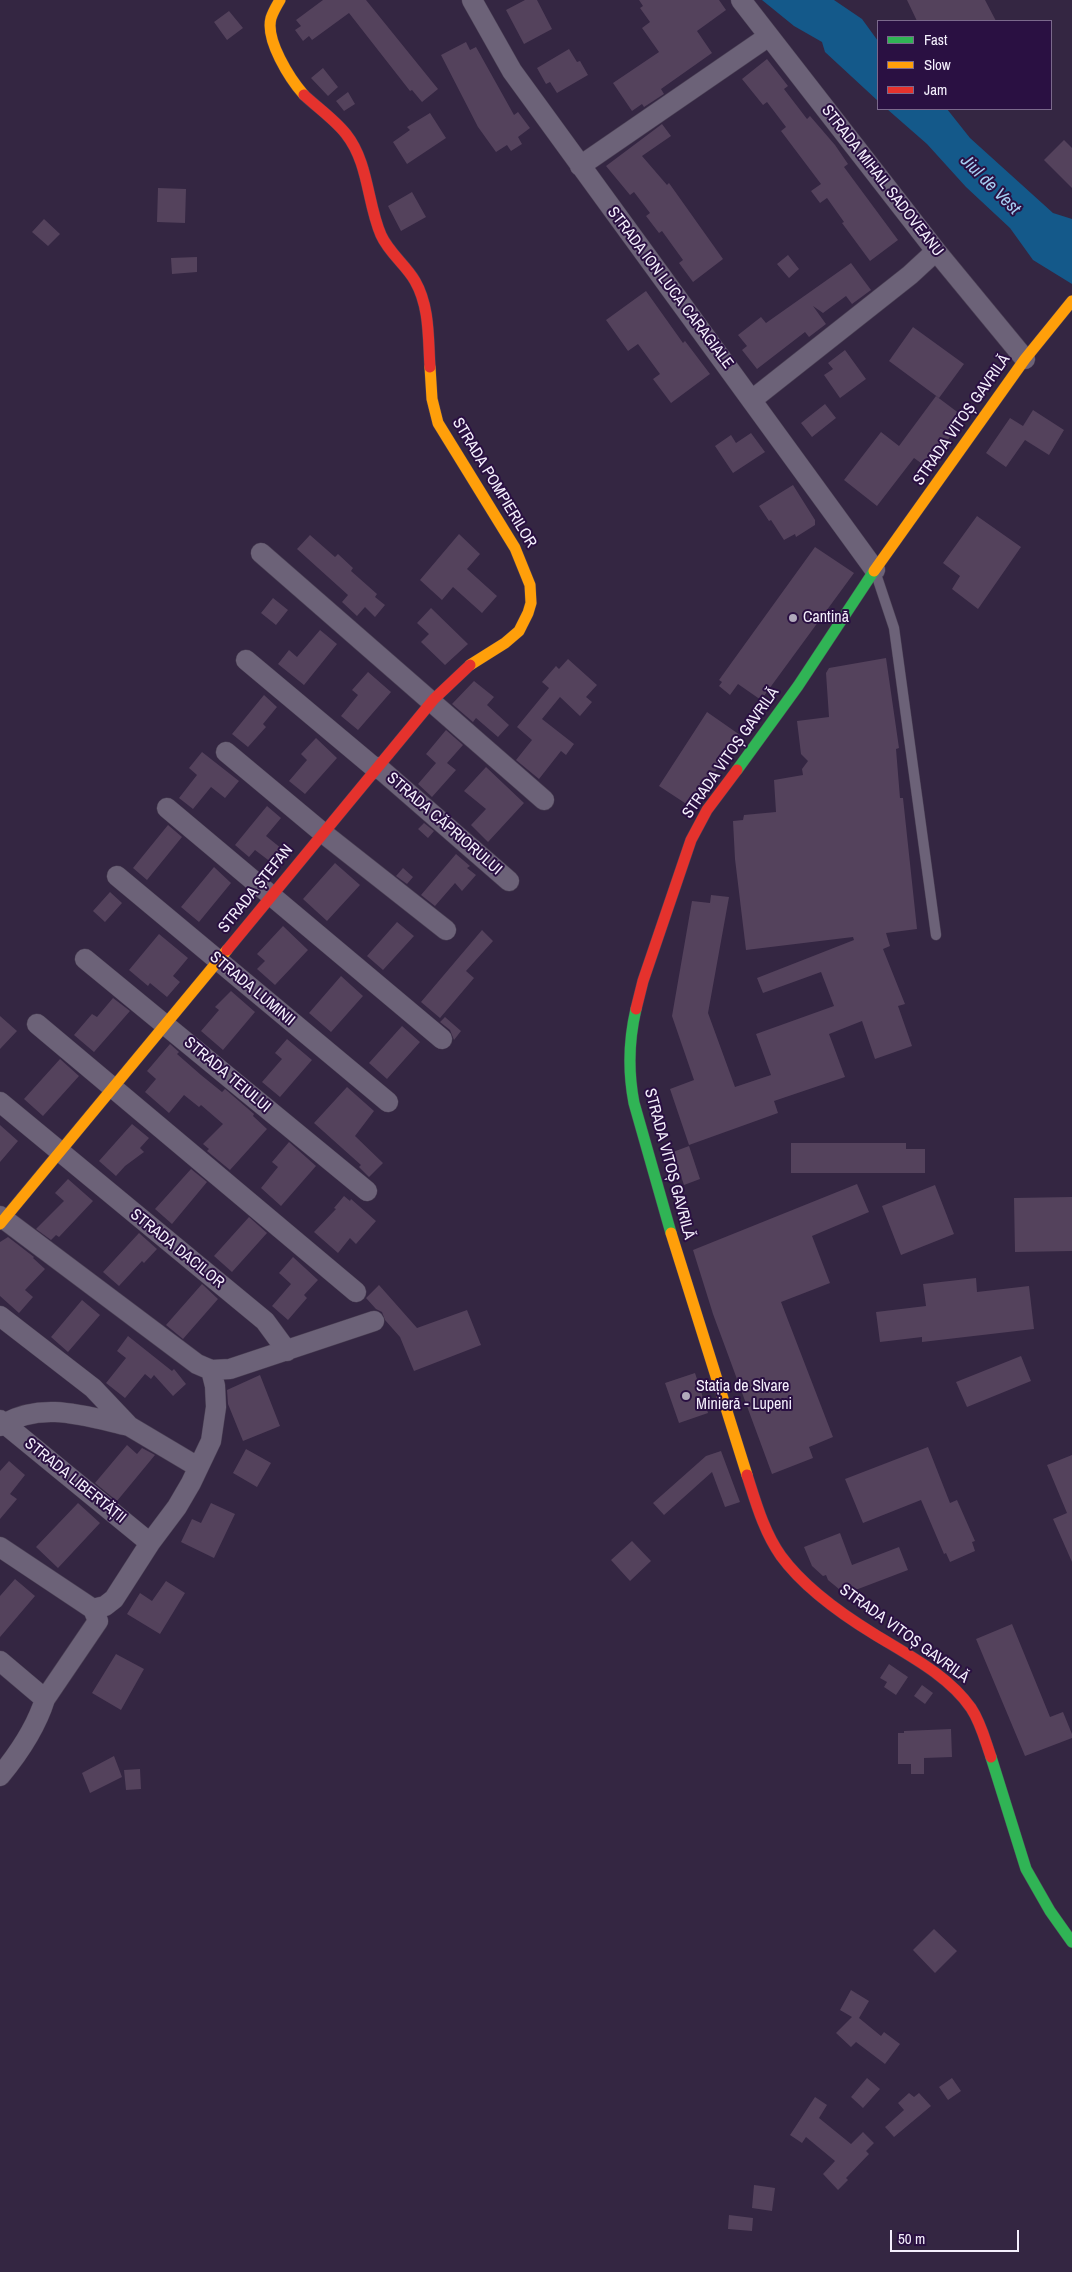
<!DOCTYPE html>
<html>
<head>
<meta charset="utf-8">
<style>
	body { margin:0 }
	#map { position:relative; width:1072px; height:2272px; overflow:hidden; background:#342642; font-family:"Archivo Narrow",sans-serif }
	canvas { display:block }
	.legend { position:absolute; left:877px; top:20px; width:175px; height:90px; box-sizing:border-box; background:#2a1042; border:1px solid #7b698c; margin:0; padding:6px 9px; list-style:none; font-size:15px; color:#f4effc }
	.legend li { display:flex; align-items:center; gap:10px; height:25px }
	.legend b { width:25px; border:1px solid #7b698c }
	.scale { position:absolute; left:890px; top:2230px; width:129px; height:22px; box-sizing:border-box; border:2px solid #f4effc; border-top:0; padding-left:6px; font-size:15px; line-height:18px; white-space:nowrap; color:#f4effc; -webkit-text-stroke:4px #2a1042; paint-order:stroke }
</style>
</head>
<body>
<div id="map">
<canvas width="1072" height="2272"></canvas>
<ul class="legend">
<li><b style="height:6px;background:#30b455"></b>Fast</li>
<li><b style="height:6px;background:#ff9f0a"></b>Slow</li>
<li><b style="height:6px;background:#e5322d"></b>Jam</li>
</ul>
<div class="scale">50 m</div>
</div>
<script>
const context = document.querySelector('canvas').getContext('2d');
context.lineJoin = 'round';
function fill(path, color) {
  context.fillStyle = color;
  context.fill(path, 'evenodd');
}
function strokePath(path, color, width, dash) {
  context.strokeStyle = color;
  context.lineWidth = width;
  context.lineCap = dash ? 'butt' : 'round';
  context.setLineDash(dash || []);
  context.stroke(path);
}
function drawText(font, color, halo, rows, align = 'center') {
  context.font = font + ' "Archivo Narrow",sans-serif';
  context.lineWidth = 4;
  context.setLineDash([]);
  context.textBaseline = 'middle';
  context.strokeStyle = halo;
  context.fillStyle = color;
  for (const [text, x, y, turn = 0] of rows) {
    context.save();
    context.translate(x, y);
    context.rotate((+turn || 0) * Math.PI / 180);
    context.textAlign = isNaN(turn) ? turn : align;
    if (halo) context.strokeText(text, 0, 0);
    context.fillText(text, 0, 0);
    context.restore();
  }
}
fill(new Path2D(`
	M762,0H834L862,19L878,41V101L825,52L822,42L794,26Z
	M887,109H947L970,138L1053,213L1072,219V284L1033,260L1010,228L966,187L927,144Z`), '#14598a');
fill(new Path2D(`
	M323,0H366L438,89L422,102L412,90L410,91L349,13L312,40L309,36L303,41L295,30L301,26L296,20Z
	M525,0H537L552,29L524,44L506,10Z
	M639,0H719L726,10L697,31L712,53L661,89L664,94L644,107L642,104L632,111L613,83L659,52L642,28L650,22L640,8L643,6Z
	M907,0H985L996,21H917Z
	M229,11L243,28L227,40L214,22Z
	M466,42L470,50L476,47L514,115L518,112L530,128L518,137L522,144L511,151L507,145L496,152L478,127L441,55Z
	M569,49L577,62L580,61L588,75L557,93L550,82L546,84L537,68Z
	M767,59L788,86L784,89L807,119L810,116L835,145L848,164L844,167L898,240L870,261L842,223L844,222L827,198L820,203L811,191L821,184L781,131L786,127L767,102L763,105L742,79Z
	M323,68L338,87L328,96L311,78Z
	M348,92L355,104L344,111L336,101Z
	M430,113L446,138L407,164L393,142L410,130L407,127Z
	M662,124L671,136L642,156L667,185L669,183L723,259L693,282L679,263L683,260L662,231L659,233L646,216L650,213L634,192L630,195L606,166Z
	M1064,140L1072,148V188L1044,160Z
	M158,188L186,189L185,223L157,222Z
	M412,192L426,217L401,231L388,206Z
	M44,219L60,234L48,246L32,232Z
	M788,255L799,269L789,278L777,264Z
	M197,257V272L172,274L171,258Z
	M851,263L871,290L852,304L846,296L823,313L813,306L826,324L809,337L805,332L757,369L742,350L747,346L738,335L761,317L766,323Z
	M646,291L683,343L685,341L710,374L671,403L653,379L660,374L638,344L628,351L606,320Z
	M913,327L964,364L939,398L889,361Z
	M845,350L866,379L840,398L824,375L833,369L828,363Z
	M936,396L964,417L928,468L914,458L877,506L844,480L881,432L899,446Z
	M825,404L836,418L812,437L801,423Z
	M1033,410L1064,430L1049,455L1025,440L1006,467L986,453L1010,418L1023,426Z
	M751,433L765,452L733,473L715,446L731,435L736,443Z
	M793,485L815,520V525L796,537L795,534L784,540L771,520L769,521L759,506Z
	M977,516L1021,547L978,609L952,589L960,576L943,563Z
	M459,534L480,554L467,569L497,596L482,613L453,587L442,600L420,580Z
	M310,535L335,557L338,554L353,568L351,571L377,594L375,597L385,605L375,617L365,607L357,616L342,602L348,595L297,549Z
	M815,547L854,573L761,700L738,684L730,695L719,686L722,682L719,680Z
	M273,598L288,610L276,625L261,613Z
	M431,608L468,644L445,665L421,642L429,634L417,623Z
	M320,630L337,644L304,685L278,664L289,650L297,657Z
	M886,658L899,748L896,749L900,798H903L917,929L886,933L890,946L883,949L905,1004L898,1006L912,1046L875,1059L862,1021L829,1034L845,1077L774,1101L778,1113L689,1145L670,1089L694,1080L672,1016L692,901L710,903L711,895L729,897L708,1013L735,1087L771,1075L756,1034L834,1006L821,972L763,993L757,978L854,940L853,937L746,950L735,859L733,821L743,820L744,815L776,812L774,780L803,775L802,769L808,761L801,754L797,721L829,717L826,673L829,668Z
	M568,659L597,685L586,697L592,702L580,716L560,697L542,719L574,744L566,755L561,751L539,779L516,760L532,740L517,727L549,688L542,682L556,666L559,669Z
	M368,672L391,692L358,730L341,716L358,695L352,690Z
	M474,681L494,697L487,705L509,725L498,737L476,718L473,722L452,704Z
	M264,695L277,707L263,724L266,727L248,747L232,734Z
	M707,712L740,735L691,807L659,786Z
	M446,730L463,745L447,763L456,770L432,797L418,784L436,763L426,754Z
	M316,738L337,758L305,794L289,781L307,760L301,754Z
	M202,752L239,781L225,798L211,787L193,809L179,798L197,775L189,768Z
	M486,767L524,803L488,842L471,825L486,809L464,791Z
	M267,806L281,818L266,836L287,853L276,866L255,850L249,857L235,845Z
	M424,823L434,831L428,838L418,829Z
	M168,825L182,837L147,880L133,868Z
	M456,854L470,866L467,868L476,875L462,891L455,883L435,906L421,895Z
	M335,863L360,885L327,921L303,899Z
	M214,867L231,883L199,922L181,907Z
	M403,868L413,877L407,884L396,876Z
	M110,892L122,903L105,922L93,911Z
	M397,922L414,936L383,970L367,956Z
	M283,926L308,950L275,985L257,969L265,961L257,954Z
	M482,930L493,941L466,971L474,978L440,1018L421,1002Z
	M159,934L188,958L173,976L180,982L167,997L150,983L148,986L129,970Z
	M341,976L363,996L331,1032L309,1013Z
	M231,991L255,1012L223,1050L201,1031L219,1010L215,1007Z
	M113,998L130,1011L94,1052L74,1035L92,1014L97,1017Z
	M0,1016L17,1031L0,1049Z
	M445,1017L461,1031L454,1040L450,1030L440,1022Z
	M402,1026L420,1042L387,1079L369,1063Z
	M287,1039L312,1060L280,1097L262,1082L282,1059L275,1053Z
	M170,1044L179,1052L177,1054L201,1075L222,1092L225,1089L254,1114L253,1116L267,1129L230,1170L207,1151L209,1149L203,1144L223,1124L201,1105L199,1107L184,1095L169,1113L145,1092L156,1079L147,1071Z
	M60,1059L79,1076L43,1116L24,1099Z
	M347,1087L374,1111L355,1136L383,1163L369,1177L359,1167L361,1165L314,1123Z
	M132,1124L149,1138L140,1148L144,1152L125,1166L116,1176L99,1161Z
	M0,1125L18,1141L0,1162Z
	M289,1142L316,1166L281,1206L261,1188L278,1167L272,1162Z
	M791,1143H906V1149H925V1173H791Z
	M689,1146L700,1179L684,1185L673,1152Z
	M191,1169L207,1182L172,1224L155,1209Z
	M68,1179L93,1201L59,1237L56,1235L51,1240L36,1229L64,1201L55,1193Z
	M857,1184L869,1212L812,1236L830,1283L781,1302L833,1437L809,1447L813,1458L772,1474L713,1314L693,1250Z
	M935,1185L954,1234L901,1255L882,1206Z
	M344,1196L350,1201L351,1199L376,1221L356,1244L350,1238L338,1253L314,1232L336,1209L334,1208Z
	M1072,1197V1251L1015,1252L1014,1198Z
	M249,1217L267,1233L232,1272L214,1256Z
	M139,1233L157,1249L144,1263L142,1261L119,1286L103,1272Z
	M8,1237L34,1257L33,1258L45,1269L25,1290L33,1297L19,1313L0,1296V1242Z
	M293,1257L318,1280L304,1295L307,1298L288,1320L272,1306L291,1284L279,1273Z
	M976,1278L977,1292L1029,1286L1034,1329L922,1342V1337L880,1342L876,1312L926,1306L923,1284Z
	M202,1284L218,1299L183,1339L166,1325Z
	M379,1285L417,1328L467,1310L481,1345L414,1371L400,1337L385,1320L382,1312L376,1309L366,1298Z
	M82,1300L100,1315L68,1352L51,1337Z
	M128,1336L172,1371L174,1369L186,1384L173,1396L154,1375L151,1379L145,1374L125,1398L106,1383L126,1358L117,1351Z
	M1021,1356L1031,1381L967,1407L956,1382Z
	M695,1373L708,1413L679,1423L665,1383Z
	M260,1375L280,1426L243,1441L228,1404L227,1390Z
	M127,1445L137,1454L142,1448L155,1455L117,1501L95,1483Z
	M928,1447L950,1503L957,1500L975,1541L972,1542L975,1551L950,1562L946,1553L944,1554L921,1500L863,1523L845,1479Z
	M246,1449L271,1463L257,1487L233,1473Z
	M721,1451L740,1502L725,1507L712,1472L664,1515L653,1503L706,1456Z
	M1072,1455V1562L1053,1519L1067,1513L1047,1465Z
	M9,1461L25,1475L10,1494L17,1499L0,1519V1471Z
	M78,1503L100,1523L58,1568L36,1547Z
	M211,1503L235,1514L214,1558L181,1542L192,1519L201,1523Z
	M840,1533L852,1565L899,1547L908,1570L845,1594L828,1580L826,1575L823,1576L812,1566L804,1547Z
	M632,1541L651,1561L630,1581L611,1560Z
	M15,1579L35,1596L0,1637V1596Z
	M166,1581L185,1593L160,1634L127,1614L140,1593L152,1601Z
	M1012,1624L1050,1717L1063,1712L1072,1734V1738L1025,1756L976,1639Z
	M116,1654L144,1669L121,1710L92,1693Z
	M889,1664L908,1677L896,1695L884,1687L887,1682L880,1678Z
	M922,1685L933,1693L925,1704L914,1696Z
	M951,1729L952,1757L924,1758V1774H911V1764H898V1733H904V1731Z
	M114,1756L122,1777L90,1793L82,1773Z
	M140,1769L141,1789L126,1790L124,1770Z
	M934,1929L957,1951L935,1973L913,1950Z
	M851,1990L869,2001L859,2018L881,2036L884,2032L900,2044L885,2064L856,2042L851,2047L836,2033L852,2017L840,2010Z
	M867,2078L880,2089L863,2108L851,2097Z
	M952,2078L961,2091L948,2100L939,2087Z
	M909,2093L914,2097L919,2093L931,2106L894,2137L885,2127L904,2110L898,2103Z
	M815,2097L827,2105L819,2118L851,2144L863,2132L874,2143L866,2151L869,2154L846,2178L848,2180L838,2190L823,2174L835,2161L806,2137L802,2143L790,2135Z
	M754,2185L775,2188L772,2211L752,2208Z
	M729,2215L753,2218L752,2231L728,2229Z`), '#54425c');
const lane = new Path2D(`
	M876,574L894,628L936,935`);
const street = new Path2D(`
	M472,0L512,71L875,570
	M741,0L936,251L1025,359
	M580,166L769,36
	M753,399L910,275L936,251
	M261,553L544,800
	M246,660L376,769
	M226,752L323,833L446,930
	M378,767L509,881
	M167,808L442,1039
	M117,876L388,1102
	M85,959L367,1191
	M37,1024L356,1292
	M0,1102L265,1321L287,1351
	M0,1216L197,1364L211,1370L230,1369L374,1321
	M0,1316L93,1388L129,1426L198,1467
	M0,1420L150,1543
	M0,1426C41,1400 85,1416 129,1426
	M0,1547L93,1609L98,1621L45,1699C36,1728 19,1753 0,1776
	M93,1609L105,1606L114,1599L150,1543L177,1507L191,1483L211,1441L216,1407L215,1386L211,1370
	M0,1661L45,1699`);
const fast = new Path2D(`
	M737,770L798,686L874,571
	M636,1009C629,1039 628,1072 634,1103L671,1233
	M991,1757L1026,1869L1050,1911L1072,1942`);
const slow = new Path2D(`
	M280,0C277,5 273,12 271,18C265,40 290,79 304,95
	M430,367L432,399L438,423L515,548L530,585L531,603L528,613L519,631L505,643L470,665
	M874,571L1025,359L1072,301
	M0,1224L227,950
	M671,1233L747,1475`);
const jam = new Path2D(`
	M304,95C318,108 335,120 346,134C369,163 367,203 381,235C389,253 406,265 415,281C430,307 428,339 430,367
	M227,950L434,699L470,665
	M636,1009L643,981L691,840L707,810L737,770
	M747,1475C756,1503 764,1532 781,1556C803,1586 843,1615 874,1634C908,1655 948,1675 971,1708C981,1723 985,1740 991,1757`);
strokePath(lane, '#4b4055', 11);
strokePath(street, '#4b4055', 21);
strokePath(fast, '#4b4055', 12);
strokePath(slow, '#4b4055', 12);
strokePath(jam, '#4b4055', 12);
strokePath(lane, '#6c6278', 10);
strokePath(street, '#6c6278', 20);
strokePath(fast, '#30b455', 11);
strokePath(slow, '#ff9f0a', 11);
strokePath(jam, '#e5322d', 11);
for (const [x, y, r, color] of [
	[793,618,5,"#b1a9bb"],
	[686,1396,5,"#b1a9bb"]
]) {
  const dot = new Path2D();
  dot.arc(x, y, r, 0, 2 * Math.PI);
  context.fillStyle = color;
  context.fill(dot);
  strokePath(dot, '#2a1042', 2);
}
drawText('16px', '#f4effc', '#2a1042', [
	["STRADA MIHAIL SADOVEANU",882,181,52],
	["STRADA ION LUCA CARAGIALE",670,288,53],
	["STRADA VITOȘ GAVRILĂ",962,420,-55],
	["STRADA POMPIERILOR",494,483,59],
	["STRADA VITOȘ GAVRILĂ",731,753,-55],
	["STRADA CĂPRIORULUI",444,824,41],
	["STRADA ȘTEFAN",256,889,-51],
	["STRADA LUMINII",252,989,40],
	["STRADA TEIULUI",227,1075,40],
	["STRADA VITOȘ GAVRILĂ",669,1164,75],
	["STRADA DACILOR",177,1249,39],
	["STRADA LIBERTĂȚII",75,1481,39],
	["STRADA VITOȘ GAVRILĂ",904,1634,36]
]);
drawText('16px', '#f4effc', '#2a1042', [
	["Cantină",803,618],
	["Stația de Slvare",696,1387],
	["Minieră - Lupeni",696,1405]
], 'left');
drawText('italic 18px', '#a6cff2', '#2a1042', [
	["Jiul de Vest",990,185,45]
]);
</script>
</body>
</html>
